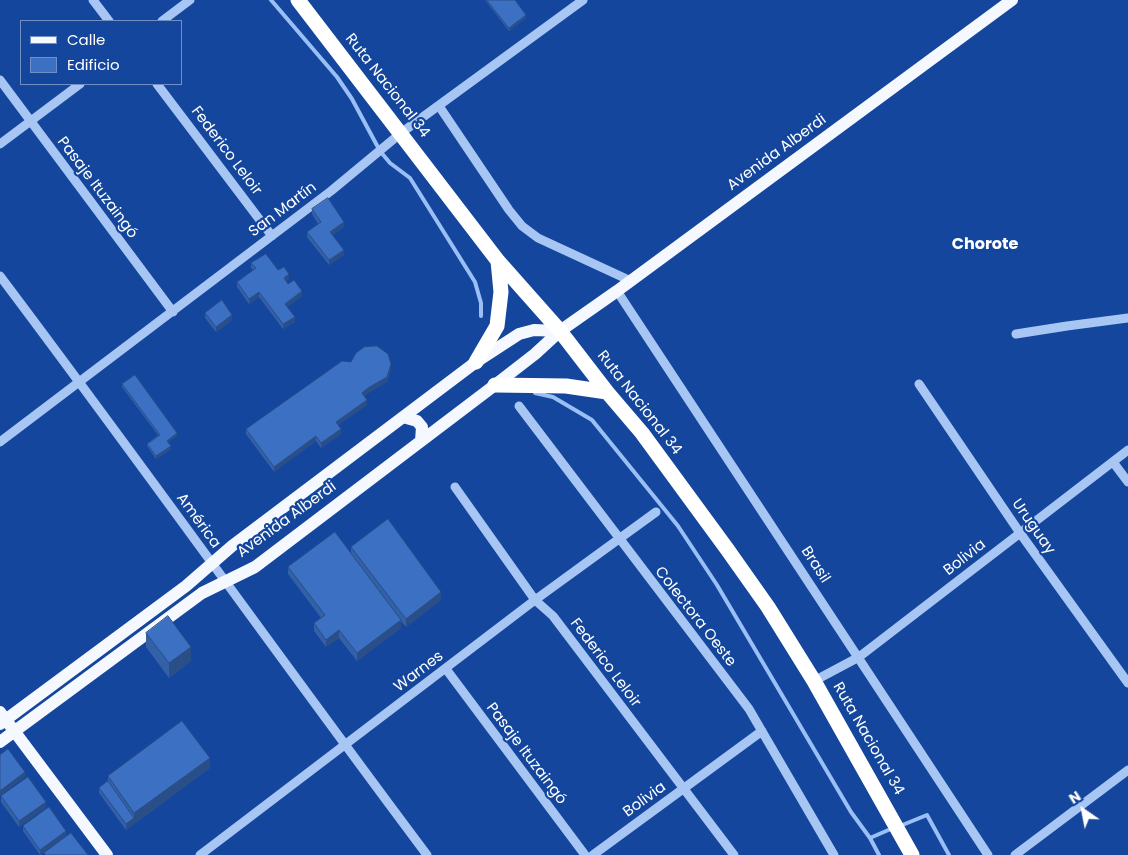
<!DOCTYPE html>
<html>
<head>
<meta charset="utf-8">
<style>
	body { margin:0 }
	#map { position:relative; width:1128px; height:855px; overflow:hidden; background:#13469c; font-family:Poppins,sans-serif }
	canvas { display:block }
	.legend { position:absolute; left:20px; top:20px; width:162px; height:65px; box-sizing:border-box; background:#13469c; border:1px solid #7190c4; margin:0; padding:6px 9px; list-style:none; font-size:15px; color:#fff }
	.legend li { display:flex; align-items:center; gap:10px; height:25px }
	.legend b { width:25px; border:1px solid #7190c4 }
	.north { position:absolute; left:1058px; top:785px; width:50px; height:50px; -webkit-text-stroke:4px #13469c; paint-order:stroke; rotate:327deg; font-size:14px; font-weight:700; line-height:20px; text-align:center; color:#fff }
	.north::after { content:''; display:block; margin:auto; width:18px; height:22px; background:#fff; clip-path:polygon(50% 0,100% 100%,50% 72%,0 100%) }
</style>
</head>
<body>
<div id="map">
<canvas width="1128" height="855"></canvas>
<ul class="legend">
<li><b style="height:6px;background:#f5f8ff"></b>Calle</li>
<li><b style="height:14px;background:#3c70c3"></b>Edificio</li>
</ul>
<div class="north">N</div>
</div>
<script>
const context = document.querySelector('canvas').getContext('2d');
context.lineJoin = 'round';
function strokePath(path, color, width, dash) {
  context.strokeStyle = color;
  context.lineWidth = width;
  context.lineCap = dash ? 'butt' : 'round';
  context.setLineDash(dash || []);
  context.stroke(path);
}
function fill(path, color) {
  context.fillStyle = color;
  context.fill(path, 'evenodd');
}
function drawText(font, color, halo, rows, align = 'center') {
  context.font = font + ' Poppins,sans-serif';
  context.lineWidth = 4.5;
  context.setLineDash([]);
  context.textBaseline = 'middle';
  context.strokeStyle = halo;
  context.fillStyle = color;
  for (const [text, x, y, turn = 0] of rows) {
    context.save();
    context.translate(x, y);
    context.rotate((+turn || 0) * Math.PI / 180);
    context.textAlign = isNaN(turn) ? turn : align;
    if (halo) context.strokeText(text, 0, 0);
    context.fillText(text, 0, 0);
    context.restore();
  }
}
strokePath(new Path2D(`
	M271,0L337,77L352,99L380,151L390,163L410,178L475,282L481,303V316
	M535,393L553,397L592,420L678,526L717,585L851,812L870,838L879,855
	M900,826L927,815L949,855
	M870,838L893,828`), '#9abff7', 4);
strokePath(new Path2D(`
	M93,0L109,21
	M162,21L190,0
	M0,80L173,312
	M157,84L272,236
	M439,106L509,210L522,226L538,238L631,281
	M0,144L80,84
	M0,276C144,467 283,663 427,855
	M617,291L988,855
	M1016,334L1067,326L1128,318
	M919,384L1020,533L1128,683
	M519,406L749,709L834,855
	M0,442L331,191L401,133L583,0
	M1113,462L1128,482
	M455,487L535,600L553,616L734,855
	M446,669L585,855
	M814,681L859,657L1128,450
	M200,855L535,600L656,512
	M593,855L762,731
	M1015,855L1128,770`), '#a8c6f4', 9);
strokePath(new Path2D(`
	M403,417L417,421L422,427L421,441
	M0,712L107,855
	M0,724L186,586L232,546L476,362L519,334L534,330L560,331
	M0,742L202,593L255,567L495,385L535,354L560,331L617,291L1012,0`), '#f5f8ff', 12);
strokePath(new Path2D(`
	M298,0L498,261L560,331L607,392L642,433L727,549L768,607L814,681L912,855
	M476,362L497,326L501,292L498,261
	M495,385L566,386L607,392`), '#fff', 15);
fill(new Path2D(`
	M485,0H515L526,18L509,31Z
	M312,209L344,227L333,235L344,255L329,265L307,237V232L318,224L312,214Z
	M251,263L278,270L289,279L286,281L288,284L302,296L287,307L295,322L283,329L259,297L249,304L237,287V282L253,270L251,268Z
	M205,313L232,320L216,332L205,318Z
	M391,369L387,382L368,393L364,396L367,405L338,425L341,434L321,448L316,441L274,472L246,434V429Z
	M122,384L177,436L168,442L171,449L156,459L147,446V444L158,435L122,387Z
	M351,547L441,600L406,627L401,621V628L357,661L339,638L326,647L314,631V623L321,618L288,574V567L351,554Z
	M146,633L191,661L169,678L146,647Z
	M210,768L126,830L99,793V788L108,781V776Z
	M1,796L46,807L19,827L1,802Z
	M23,826L66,836L40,855L23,831Z`), '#3460a8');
fill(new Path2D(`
	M526,15V18L509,31V28Z
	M344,222V227L330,237V232Z
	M344,250V255L329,265V260Z
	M289,274V279L284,283V278Z
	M302,291V296L285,309V304Z
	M259,292V297L249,304V299Z
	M232,315V320L216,332V327Z
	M295,317V322L283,329V324Z
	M391,364V369L387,382L368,393L362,398V393Z
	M367,400V405L336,427V422Z
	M341,429V434L321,448V443Z
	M177,433V436L167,443V441Z
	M316,436V441L274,472V467Z
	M171,446V449L156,459V456Z
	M441,592V600L406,627V619Z
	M401,620V628L357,661V653Z
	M339,630V638L326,647V640Z
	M191,647V661L169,678V663Z
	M210,758V768L126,830V824L134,818V813Z
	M25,772V777L0,796V791Z
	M46,802V807L19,827V821Z
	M66,831V836L40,855V850Z`), '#2a4e88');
const building = new Path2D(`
	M487,0H515L526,15L509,28Z
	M328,198L344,222L330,232L344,250L329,260L307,232L321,222L312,209Z
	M266,254L278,270L284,267L289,274L284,278L288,284L294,280L302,291L285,304L295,317L283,324L259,292L249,299L237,282L256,268L251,263Z
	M222,300L232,315L216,327L205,313Z
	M377,346L388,354L391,364L387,377L368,388L362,393L367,400L336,422L341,429L321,443L316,436L274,467L246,429L342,361L351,362L356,353L364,347Z
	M135,375L177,433L167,441L171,446L156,456L147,444L160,435L122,384Z
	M388,519L441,592L406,619L351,547Z
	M335,532L401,620L357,653L339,630L326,640L314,623L325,615L288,567Z
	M168,616L191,647L169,663L146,633Z
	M182,721L210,758L134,813L108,776Z
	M8,749L25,772L0,791V755Z
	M28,777L46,802L19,821L1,796Z
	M108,781L134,818L126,824L99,788Z
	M49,807L66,831L40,850L23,826Z
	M71,833L88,855H46L44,853Z`);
fill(building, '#3c70c3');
strokePath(building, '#2a4e88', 1);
drawText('15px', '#fff', '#13469c', [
	["Ruta Nacional 34",387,86,52],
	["Federico Leloir",226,151,53],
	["Avenida Alberdi",777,153,-36],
	["Pasaje Ituzaingó",97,188,53],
	["San Martín",283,210,-37],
	["Ruta Nacional 34",639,403,52],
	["Avenida Alberdi",287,520,-36],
	["América",198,521,54],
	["Uruguay",1033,527,55],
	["Bolivia",965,558,-38],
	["Brasil",815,565,57],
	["Colectora Oeste",695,617,52],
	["Federico Leloir",605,663,53],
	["Warnes",419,672,-37],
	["Ruta Nacional 34",868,739,60],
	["Pasaje Ituzaingó",526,754,53],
	["Bolivia",645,800,-36]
]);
drawText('bold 16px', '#fff', '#13469c', [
	["Chorote",985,245]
]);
</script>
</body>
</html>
